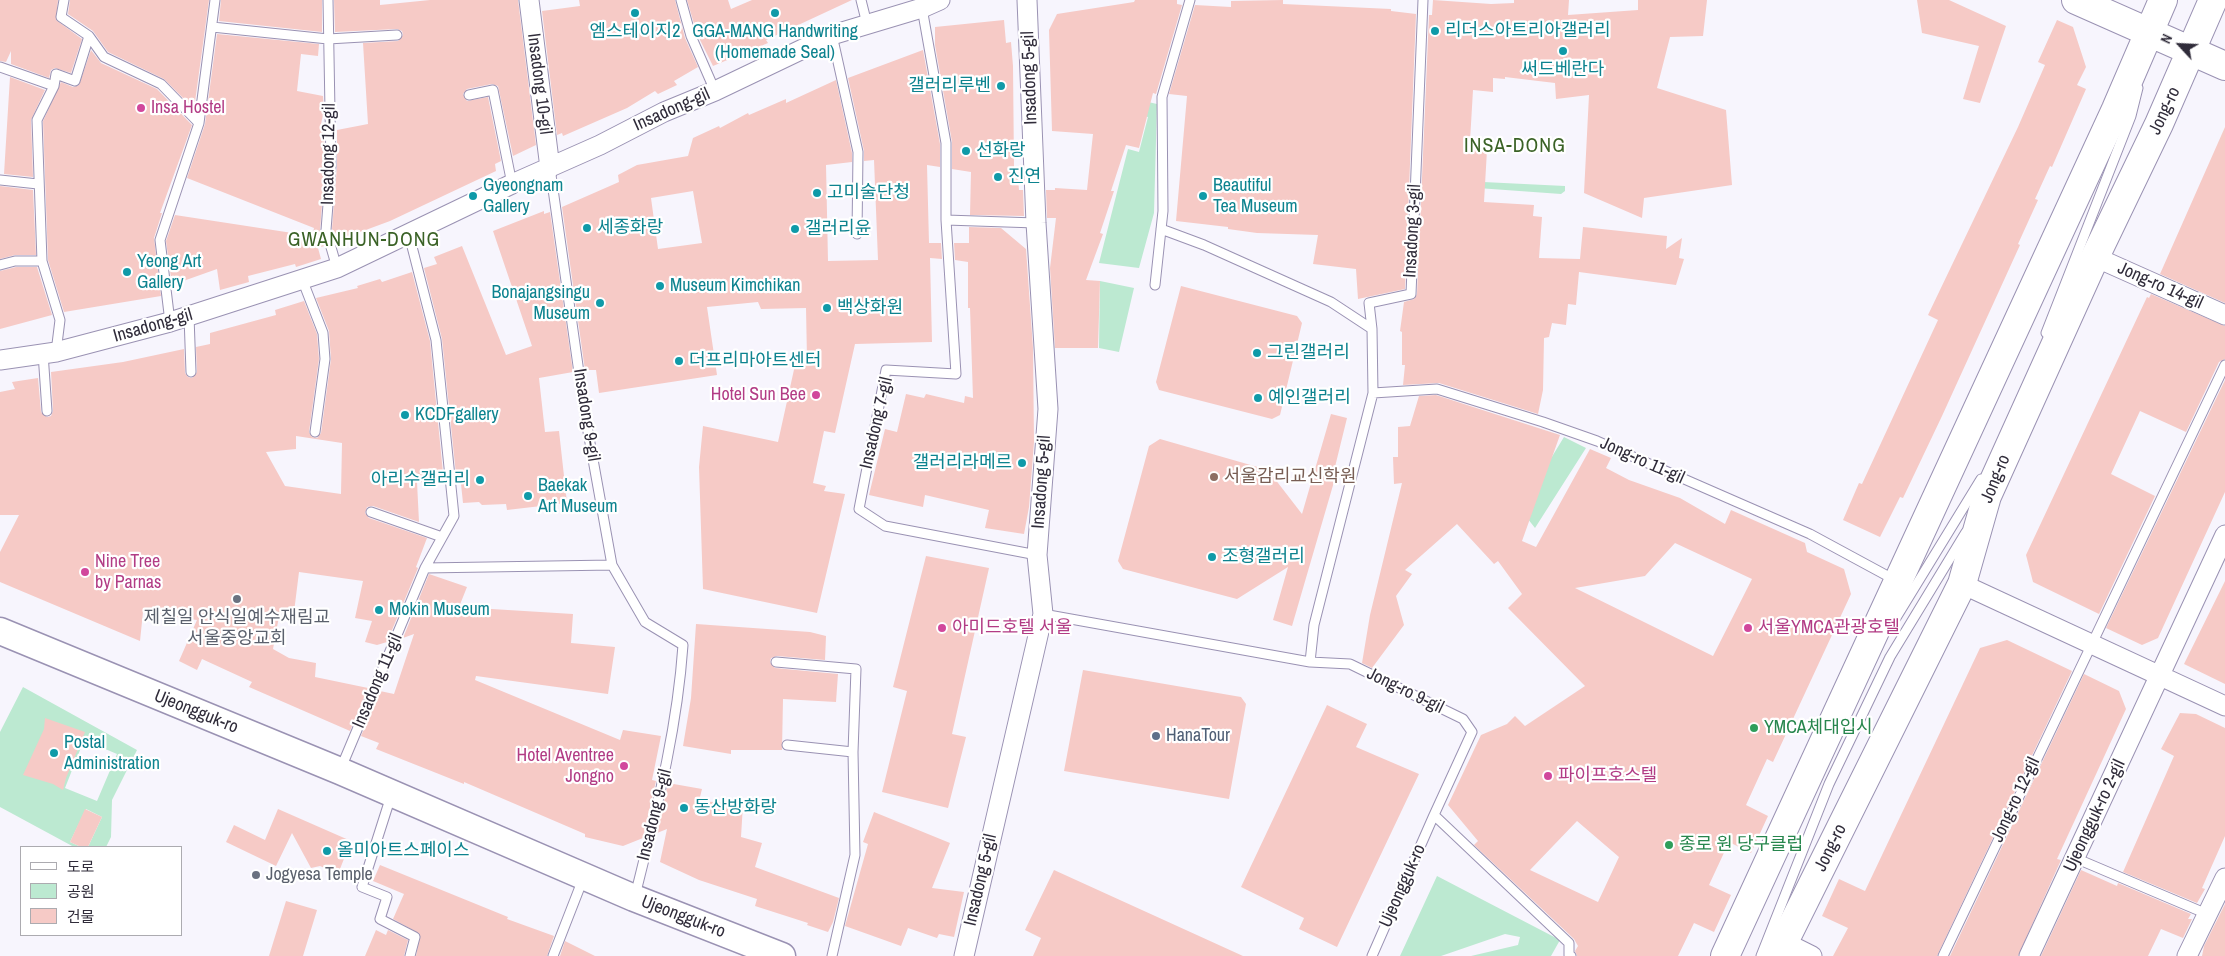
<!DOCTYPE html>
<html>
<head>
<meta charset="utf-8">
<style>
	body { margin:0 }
	#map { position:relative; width:2225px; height:956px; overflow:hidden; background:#f7f5fd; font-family:"Archivo Narrow","Noto Sans KR",sans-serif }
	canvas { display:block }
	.legend { position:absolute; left:20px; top:846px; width:162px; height:90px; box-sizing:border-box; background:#fff; border:1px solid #acabb0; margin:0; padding:6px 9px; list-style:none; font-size:15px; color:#302c3a }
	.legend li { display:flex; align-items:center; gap:10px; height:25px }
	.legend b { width:25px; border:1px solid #acabb0 }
	.north { position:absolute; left:2155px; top:20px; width:50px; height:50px; -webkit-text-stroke:4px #fff; paint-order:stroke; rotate:295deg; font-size:14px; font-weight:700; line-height:20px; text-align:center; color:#302c3a }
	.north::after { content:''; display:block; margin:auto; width:18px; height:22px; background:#302c3a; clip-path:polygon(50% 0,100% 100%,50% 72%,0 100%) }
</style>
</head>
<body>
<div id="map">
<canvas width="2225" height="956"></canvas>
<ul class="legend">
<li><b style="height:6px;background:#fff"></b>도로</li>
<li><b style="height:14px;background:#bce9d1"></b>공원</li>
<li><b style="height:14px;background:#f6cac6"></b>건물</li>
</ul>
<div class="north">N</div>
</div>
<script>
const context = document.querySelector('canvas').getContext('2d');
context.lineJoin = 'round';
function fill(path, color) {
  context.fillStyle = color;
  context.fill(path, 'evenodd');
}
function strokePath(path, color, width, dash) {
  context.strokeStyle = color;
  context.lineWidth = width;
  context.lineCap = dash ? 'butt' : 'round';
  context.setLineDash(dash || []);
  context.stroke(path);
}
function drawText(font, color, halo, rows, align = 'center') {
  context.font = font + ' "Archivo Narrow","Noto Sans KR",sans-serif';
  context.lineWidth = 4.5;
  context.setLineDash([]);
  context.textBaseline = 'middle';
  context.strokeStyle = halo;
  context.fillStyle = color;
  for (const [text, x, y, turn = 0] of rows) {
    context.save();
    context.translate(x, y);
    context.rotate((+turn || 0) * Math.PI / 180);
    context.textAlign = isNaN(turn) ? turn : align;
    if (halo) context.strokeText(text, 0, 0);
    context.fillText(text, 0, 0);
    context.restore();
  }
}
fill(new Path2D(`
	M1135,99L1157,104L1154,213L1139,268L1099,263L1128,149L1139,152L1148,117L1131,113Z
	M1422,179L1565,186V191L1561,194L1422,184Z
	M1100,281L1134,288L1119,352L1099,348Z
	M1564,437L1586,448L1535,528L1520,509Z
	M23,687L137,750L112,800L111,837L106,847H88L102,817L86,809L70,842L81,847H74L0,807V732ZM84,740L117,754L97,801L65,788Z
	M1437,876L1560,940L1551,956H1471L1518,945L1520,937L1505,934L1441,956H1400Z`), '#bce9d1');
fill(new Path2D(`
	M0,0H58L56,20L82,39L71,73L55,68L51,70L49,78L11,64V51L6,62L0,61Z
	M70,0H209L194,109L164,79L108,52L93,31L68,14Z
	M221,0H322V32L219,21Z
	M334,0H380V5L430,0H518L536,145L513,156L498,86L492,84L467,89L463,94L467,101L488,97L501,161L495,164L496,171L390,221L336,241L332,229L337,166V130L368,124L363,43L398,41L403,35L402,31L397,29L335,32Z
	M579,0H675L685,38L698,67L674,81L677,85L658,94L655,91L627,108L563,136L562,133L557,135L542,11L580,6Z
	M687,0H728L731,9L752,0H852L766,40L768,43L713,66L697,34Z
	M1135,0H1177V4L1182,5L1156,94L1153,93L1139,148L1126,145L1111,191H1114L1100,233L1103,234L1086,280L1100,281L1098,348H1055L1050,268L1056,218H1047L1046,190H1055V188L1087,190L1093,134L1052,131L1049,30L1057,14L1134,2Z
	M1283,0V4L1391,9V11L1416,14L1405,289L1358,299L1356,269L1313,264L1318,235L1257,233L1228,229V227L1176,221L1187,96L1169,94L1195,5L1231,7V1Z
	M1433,0L1491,4L1514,3V0H1569L1568,15L1638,10V0H1707L1703,36L1670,37L1657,88L1726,110L1732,185L1644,198L1642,218L1584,193L1589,95L1556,99L1555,83L1505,77V79L1493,78V92L1473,90L1470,141L1481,142L1480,150H1487L1484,202L1534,205L1533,216L1542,217L1539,258L1580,259L1583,227L1667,236L1666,249L1682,238L1679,258L1684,259L1676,285L1579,272L1576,305L1568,304L1566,325L1552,323L1549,337L1544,338L1543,390L1538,414L1439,383L1403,385L1405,365H1402V332L1400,331L1404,302L1414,299L1417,294L1429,15H1432Z
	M1917,0H1949L2006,26L1980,103L1963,99L1979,46L1922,33Z
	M1004,20L1006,43L1011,42L1013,66L1014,167H1017L1019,190H1023L1024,216L970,215L971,172L952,169V142L935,45V27Z
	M2057,20L2073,27L2086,67L2077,85L2086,89L2052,167L2050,166L2035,199L2038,200L2018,244L2020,245L1942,416L1903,498L1900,497L1880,537L1843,520L1859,483L1862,484L1938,320L1928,315L2018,127L2045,65L2038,62Z
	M217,34L319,44L318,56L301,54L297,91L323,96L324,110L320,129H324L325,166L320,230L324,246L318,248L321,259L296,267L295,264L248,276L249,282L220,290L217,269L172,285L166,241L175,215L312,236L314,228L187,178L205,124Z
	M91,50L101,63L157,89L192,125L160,213H162L154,238L161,296L64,312L48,260L43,121L61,82L73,87L79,85Z
	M923,50L940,144V167L927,165L929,243H941L942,259L930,258L932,342L855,344L835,433L824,431L813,483L826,486L824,491L845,494L817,613L703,589L699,467L703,426L778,442L797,356L807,359L806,308L761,309L758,302L707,307L717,375L599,393L596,370H585L562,207L619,182L618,175L637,165L688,156L693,138L719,126L720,128L748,113L749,115L786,99V103L836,80L852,153V162L826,165L828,261L878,260L874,160L864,161V151L848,78ZM693,191L702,243L658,249L651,198Z
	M10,77L45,90L31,120L33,177L4,174Z
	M2225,127V303L2160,274Z
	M0,186L33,190L36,255H15L0,259Z
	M544,211V214L550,212L573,372L539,378L545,432L559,431L567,503L507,510L506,504L482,505L479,502L463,503L461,484H457L442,339L424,268L437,264L434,257L462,246L506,355L532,346L493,231Z
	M969,227L1001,228L1026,249L1033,348L1034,442L1029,507L1024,534L985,528L989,510L925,495L923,507L869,495L885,429L897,432L906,394L924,398L926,394L964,403L965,396L973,398L970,308H968V262L955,260L954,243H969Z
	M16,267H37L52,315L0,329V271Z
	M412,272L430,341L444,483L417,482L419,522L373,506L367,507L365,513L369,518L427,538L416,567L418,568L387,642L377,645L365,642L372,621L355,618L363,581L299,572L294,612L280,611L273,649L289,658L316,663L315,677L368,688L350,731L249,687L252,682L202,659L197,670L179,661L197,620L143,612L140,641L0,582V552L19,515H0V392L15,389L12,382L38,378L41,412L47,417L51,416L53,411L51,372L123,362L184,349L185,373L188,377L192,378L197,372L196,347L210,344V333L276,315L275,310L304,301L317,334L319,359L309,432L312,437L317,438L321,433L331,359L329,331L316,298L358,288L357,286L380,279L382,282ZM296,436L342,443L341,494L285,486L266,452L296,449Z
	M1181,286L1297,316L1302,323L1280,415L1272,419L1159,390L1156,382Z
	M2151,294L2225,326V359L2219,362L2186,432L2140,411L2111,474L2155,496L2099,614L2033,582L2026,555L2147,297L2149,298Z
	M2225,380V492L2158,638L2142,645L2106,628Z
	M1436,395L1560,435L1522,541L1536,547L1590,449L1611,458L1606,468L1629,480L1680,498L1725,524L1731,510L1805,543L1807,552L1844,569L1851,594L1773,762L1767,759L1746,805L1768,816L1751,853L1729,842L1709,885L1731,895L1714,932L1694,923L1678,956H1577L1575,951L1578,946L1574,939L1474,845L1478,841L1448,805L1481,735L1507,724L1515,716L1525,726L1585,686L1508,608L1522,594L1498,561L1494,564L1457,524L1405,570L1412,574L1396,596L1404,625L1372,668L1362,663L1370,615L1402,483L1394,484L1393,457H1398V427L1410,426L1419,396ZM1675,543L1752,579L1713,656L1575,588L1645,576ZM1577,821L1619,857L1598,902L1530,870Z
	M1331,414L1347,418L1333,475H1336L1292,626L1273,620L1288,567L1237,599L1123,569L1118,561L1149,446L1160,439L1268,470L1302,514Z
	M926,556L989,568L952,734L966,737L948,808L882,792L907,691L893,687Z
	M429,574L467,587L459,607L573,614L571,643L615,647L608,694L476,676L475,680L620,740L623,730L661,736L652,780L656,781L643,838L623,846L585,837V834L464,782V784L376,749L379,743L361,736L380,691L394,694L414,634L403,638Z
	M2225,581V684L2184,664Z
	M696,624L810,632L826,636L825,660L777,656L771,658L770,662L775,668L838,674L836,702L783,699L782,750H731V754L683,746L691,698Z
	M2007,640L2072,671L1937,956H1833L1848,928L1822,916L1839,879L1865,891L1980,648Z
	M1083,670L1241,697L1246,704L1229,799L1064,771Z
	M2084,674L2119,691L2126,709L2057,859L2061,860L2018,956H1950Z
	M1327,705L1367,724L1356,747L1419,774L1337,947L1299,929L1304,918L1241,887Z
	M2180,713L2196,714L2225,728V836L2202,888L2205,889L2197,903L2123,872L2174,756L2161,749Z
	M45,718L85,732L66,778L63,790L53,784L23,775L44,729Z
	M668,783L702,789L699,801L743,804L741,837L762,843L755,867L839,898L833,922L828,932L807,925L808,923L755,906L757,899L699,880L660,862L667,829L657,833Z
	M85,809L102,817L88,847H81L70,842Z
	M278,809L351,841L338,874L320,866L311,868L292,833L276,866L226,842L234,825L265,840Z
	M874,812L950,843L932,888L964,892L954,937L939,934L937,938L908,928L901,946L845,926L868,844L863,842Z
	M380,865L508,917L507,919L554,936L547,956H416L420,934L393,919L404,894L373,881Z
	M1054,870L1243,956H1033L1041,938L1025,930Z
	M2081,870L2117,886L2118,883L2191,914L2188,919H2192L2183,938L2161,929L2148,956H2041Z
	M286,901L317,910L303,956H269Z
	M2225,904V956H2202L2204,946Z
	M376,930L386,935L388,930L408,940L404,956H365Z
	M565,941L595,956H560Z`), '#f6cac6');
const lane = new Path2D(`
	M64,0L61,17L89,36L104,57L161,84L199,123
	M328,0L331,166L326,230L337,268
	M681,0L691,36L715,91
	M861,0L867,24
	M922,8L946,143V220L956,374L886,370L859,509L885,526L1037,555
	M212,27L328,39L397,35
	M832,35L858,152L857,234
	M0,67L54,86
	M469,95L493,90L512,184
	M550,168L585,415L612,565L645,622L683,645C677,732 656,811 635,896
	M0,180L38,184
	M946,220L1036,223
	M1161,229L1204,245L1331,302L1372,329
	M0,265L15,261H42
	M302,279L323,333L325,359L315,432
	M1155,285L1163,211L1162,97L1190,0
	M189,316L191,372
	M170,322L160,240L199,123L215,0
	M2046,333L2131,116L2138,88
	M56,352L60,320L42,261L37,120L54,86L56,74L75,81L89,36
	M43,353L47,411
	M1373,393L1437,389L1543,422L1597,441L1810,534L1895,580
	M371,512L442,537
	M425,568L612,565
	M1043,614L1310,662L1350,664L1463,719L1472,732L1434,815L1569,943V955L1571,956
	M1891,626L1981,479
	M776,662L856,669L853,752L855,855L832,956
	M1310,662L1314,625L1373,393L1372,329L1369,303L1411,294L1423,0
	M787,745L853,752
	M341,768L425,568L454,516L436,340L409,235
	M391,796L362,887L387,897L380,919L415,937L410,956
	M2075,858L2207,914
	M553,956L583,879
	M1372,956L1434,815
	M1761,956L1829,784L1890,657L1966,532
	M1943,956L2225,365`);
const street = new Path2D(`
	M529,0L550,168
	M2095,257L2225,315
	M0,360L56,352L170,322L337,268L512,184L600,145L664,112L715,91L832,35L922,8L940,0
	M1962,584L2225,706
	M1784,942L1812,956
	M964,956L1043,614L1037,555L1048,409L1036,223L1027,0
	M2029,956L2225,535
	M2187,956L2225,878`);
const secondary = new Path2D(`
	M0,631L340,771L634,898L782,956`);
const primary = new Path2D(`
	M2076,0L2225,66
	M1725,956L2116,109L2163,0
	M1777,956L1962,584L1987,496L2095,257L2159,124L2213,0`);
strokePath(lane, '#9a92b3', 11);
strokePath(street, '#9a92b3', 21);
strokePath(secondary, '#9a92b3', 29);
strokePath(primary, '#9a92b3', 30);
strokePath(lane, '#fff', 9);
strokePath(street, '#fff', 19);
strokePath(secondary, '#fff', 26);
strokePath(primary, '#fff', 28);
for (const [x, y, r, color] of [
	[635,13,5,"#0f9aa8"],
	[775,13,5,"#0f9aa8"],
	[1435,31,5,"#0f9aa8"],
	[1563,51,5,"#0f9aa8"],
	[1001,86,5,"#0f9aa8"],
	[141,108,5,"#d1479c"],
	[966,151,5,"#0f9aa8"],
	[998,177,5,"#0f9aa8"],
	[817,193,5,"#0f9aa8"],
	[473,196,5,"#0f9aa8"],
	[1203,196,5,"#0f9aa8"],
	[587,228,5,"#0f9aa8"],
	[795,229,5,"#0f9aa8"],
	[127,272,5,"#0f9aa8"],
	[660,286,5,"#0f9aa8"],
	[600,303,5,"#0f9aa8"],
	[827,308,5,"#0f9aa8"],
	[1257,353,5,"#0f9aa8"],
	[679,361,5,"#0f9aa8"],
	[816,395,5,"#d1479c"],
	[1258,398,5,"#0f9aa8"],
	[405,415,5,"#0f9aa8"],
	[1022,463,5,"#0f9aa8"],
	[1214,477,5,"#8d6e63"],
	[480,480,5,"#0f9aa8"],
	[528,496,5,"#0f9aa8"],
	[1212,557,5,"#0f9aa8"],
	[85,572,5,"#d1479c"],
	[237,599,5,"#6b7280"],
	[379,610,5,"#0f9aa8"],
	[942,628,5,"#d1479c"],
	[1748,628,5,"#d1479c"],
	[1754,728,5,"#2e9e5b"],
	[1156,736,5,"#5c6f8a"],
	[54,753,5,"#0f9aa8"],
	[624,766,5,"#d1479c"],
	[1548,776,5,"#d1479c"],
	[684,808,5,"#0f9aa8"],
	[1669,845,5,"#2e9e5b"],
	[327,851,5,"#0f9aa8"],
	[256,875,5,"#6b7280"]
]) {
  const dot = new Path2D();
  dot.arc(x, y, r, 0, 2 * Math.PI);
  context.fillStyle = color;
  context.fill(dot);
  strokePath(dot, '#fff', 2);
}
drawText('18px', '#0d838f', '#fff', [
	["리더스아트리아갤러리",1445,31],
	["엠스테이지2",635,32,"center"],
	["GGA-MANG Handwriting",775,32,"center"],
	["(Homemade Seal)",775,53,"center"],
	["써드베란다",1563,70,"center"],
	["갤러리루벤",991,86,"right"],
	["선화랑",976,151],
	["진연",1008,177],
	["Gyeongnam",483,186],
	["Gallery",483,207],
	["Beautiful",1213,186],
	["Tea Museum",1213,207],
	["고미술단청",827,193],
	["세종화랑",597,228],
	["갤러리윤",805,229],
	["Yeong Art",137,262],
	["Gallery",137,283],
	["Museum Kimchikan",670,286],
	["Bonajangsingu",590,293,"right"],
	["Museum",590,314,"right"],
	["백상화원",837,308],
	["그린갤러리",1267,353],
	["더프리마아트센터",689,361],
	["예인갤러리",1268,398],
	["KCDFgallery",415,415],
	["갤러리라메르",1012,463,"right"],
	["아리수갤러리",470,480,"right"],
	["Baekak",538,486],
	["Art Museum",538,507],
	["조형갤러리",1222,557],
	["Mokin Museum",389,610],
	["Postal",64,743],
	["Administration",64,764],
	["동산방화랑",694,808],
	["올미아트스페이스",337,851]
], 'left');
drawText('18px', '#302c3a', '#fff', [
	["Insadong 5-gil",1030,78,-92],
	["Insadong 10-gil",539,84,83],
	["Insadong-gil",672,110,-24],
	["Jong-ro",2165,111,-65],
	["Insadong 12-gil",329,154,-89],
	["Insadong 3-gil",1413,231,-87],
	["Jong-ro 14-gil",2160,286,24],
	["Insadong-gil",153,326,-16],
	["Insadong 9-gil",586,415,81],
	["Insadong 7-gil",877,423,-77],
	["Jong-ro 11-gil",1642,461,24],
	["Jong-ro",1996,479,-68],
	["Insadong 5-gil",1042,482,-86],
	["Insadong 11-gil",378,681,-67],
	["Jong-ro 9-gil",1405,691,26],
	["Ujeongguk-ro",196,712,22],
	["Jong-ro 12-gil",2016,800,-65],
	["Insadong 9-gil",655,815,-76],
	["Ujeongguk-ro 2-gil",2095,816,-65],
	["Jong-ro",1831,848,-64],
	["Insadong 5-gil",981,880,-77],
	["Ujeongguk-ro",1403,886,-66],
	["Ujeongguk-ro",683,917,21]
]);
drawText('18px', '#b23c85', '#fff', [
	["Insa Hostel",151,108],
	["Hotel Sun Bee",806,395,"right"],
	["Nine Tree",95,562],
	["by Parnas",95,583],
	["아미드호텔 서울",952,628],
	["서울YMCA관광호텔",1758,628],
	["Hotel Aventree",614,756,"right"],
	["Jongno",614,777,"right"],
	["파이프호스텔",1558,776]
], 'left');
drawText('18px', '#785e54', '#fff', [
	["서울감리교신학원",1224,477]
], 'left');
drawText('18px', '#5b616d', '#fff', [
	["제칠일 안식일예수재림교",237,618],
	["서울중앙교회",237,639],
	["Jogyesa Temple",266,875,"left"]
]);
drawText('18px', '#27864d', '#fff', [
	["YMCA체대입시",1764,728],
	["종로 원 당구클럽",1679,845]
], 'left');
drawText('18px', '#4e5e75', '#fff', [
	["HanaTour",1166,736]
], 'left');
context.letterSpacing = '1px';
drawText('20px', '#3a6226', '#fff', [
	["INSA-DONG",1515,147],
	["GWANHUN-DONG",364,241]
]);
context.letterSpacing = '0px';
</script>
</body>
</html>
